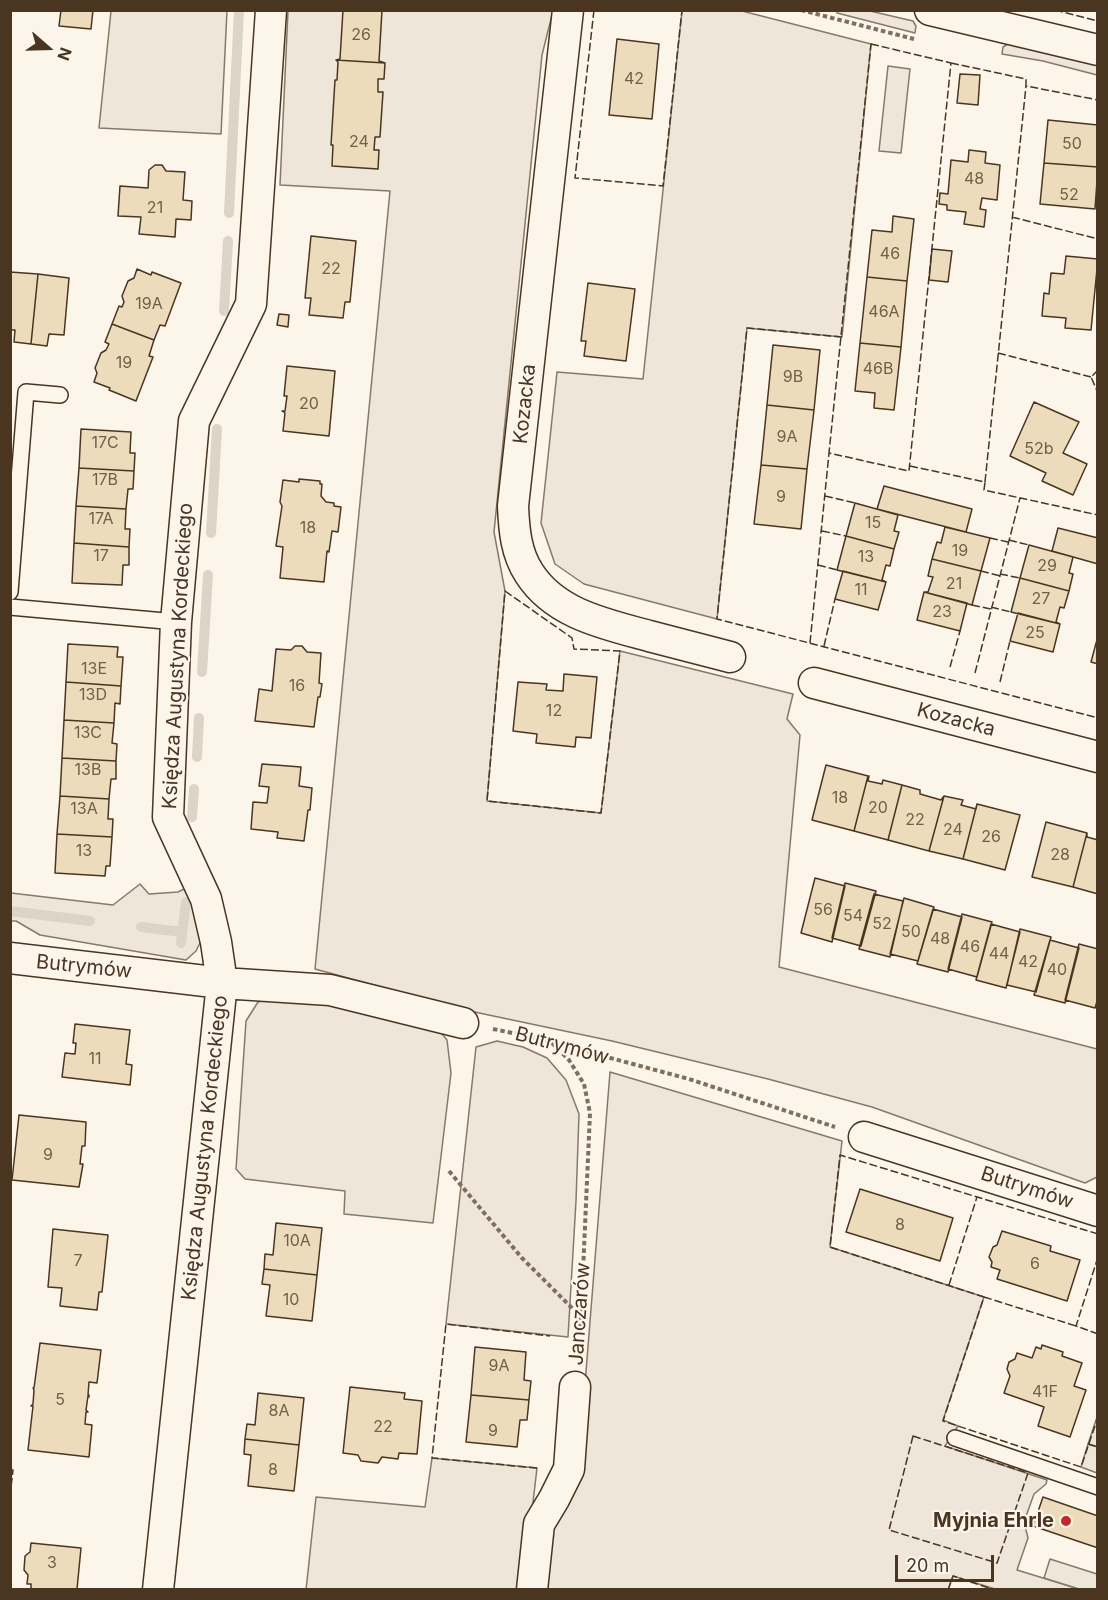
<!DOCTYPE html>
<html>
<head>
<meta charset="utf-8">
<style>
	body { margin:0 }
	#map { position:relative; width:1108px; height:1600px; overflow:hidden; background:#fbf6e9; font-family:Inter,sans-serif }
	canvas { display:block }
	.frame { position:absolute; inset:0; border:12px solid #4a3520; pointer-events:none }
	.north { position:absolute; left:18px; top:18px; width:60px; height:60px; -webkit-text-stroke:4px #fbf6e9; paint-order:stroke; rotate:110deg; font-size:16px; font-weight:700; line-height:24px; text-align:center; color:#4a3520 }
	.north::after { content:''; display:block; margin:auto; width:21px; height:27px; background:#4a3520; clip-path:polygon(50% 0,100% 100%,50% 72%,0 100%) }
	.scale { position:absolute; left:895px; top:1555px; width:99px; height:27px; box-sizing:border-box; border:3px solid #4a3520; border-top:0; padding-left:8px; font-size:18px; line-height:21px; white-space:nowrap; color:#4a3520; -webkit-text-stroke:4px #fbf6e9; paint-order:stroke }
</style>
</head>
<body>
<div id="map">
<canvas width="1108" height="1600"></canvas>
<div class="frame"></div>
<div class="north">N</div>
<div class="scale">20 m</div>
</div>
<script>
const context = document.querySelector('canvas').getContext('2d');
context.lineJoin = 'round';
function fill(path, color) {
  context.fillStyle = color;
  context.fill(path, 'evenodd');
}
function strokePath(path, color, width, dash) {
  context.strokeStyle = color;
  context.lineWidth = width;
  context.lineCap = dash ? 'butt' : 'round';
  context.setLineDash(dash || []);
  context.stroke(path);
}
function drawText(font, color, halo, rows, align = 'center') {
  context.font = font + ' Inter,sans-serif';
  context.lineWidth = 4.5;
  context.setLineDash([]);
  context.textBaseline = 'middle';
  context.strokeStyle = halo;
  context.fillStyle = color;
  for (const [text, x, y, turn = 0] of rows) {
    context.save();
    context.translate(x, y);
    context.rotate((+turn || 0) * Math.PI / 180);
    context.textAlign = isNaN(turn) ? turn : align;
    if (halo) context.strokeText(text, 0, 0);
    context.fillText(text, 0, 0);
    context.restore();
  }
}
const green = new Path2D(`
	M111,11H227L221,134L99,128Z
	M288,11H553L542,55L494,532L505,591L487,801L601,813L620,651L793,694L787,719L800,735L779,967L1097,1049V1177L1085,1183L872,1107L768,1079L612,1041L465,1010L315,969L390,191L280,185Z
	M682,11H742L871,44L842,337L747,328L717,619L584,584L555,564L541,523L557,372L643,379Z
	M837,11H870L913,21L916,26L915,33L837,13Z
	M1008,44L1097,65V75L1043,61L1002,54L1003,47Z
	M140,884L149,894L178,892L184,889L191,895L201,941L196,951L186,960L40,935L16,921H11V893L113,905Z
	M288,994L435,1025L447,1040L451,1073L433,1223L344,1214L345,1191L245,1179L236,1169L246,1021L258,1002Z
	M497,1041L523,1047L547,1058L566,1080L579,1114L576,1201L568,1337L446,1324L476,1047Z
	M610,1072L842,1141L830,1247L984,1297L943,1420L958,1426L945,1446L1047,1480L1046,1484L1034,1494L1024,1522L1028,1538L1017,1570L1079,1589H995L953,1576L948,1590H540L546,1530L577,1484Z
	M1097,1417V1447L1088,1444Z
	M432,1458L537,1468L523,1589L306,1590L316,1497L425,1507Z`);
fill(green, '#ede6d9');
strokePath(green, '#887966', 1.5);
const parking = new Path2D(`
	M888,66L910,69L901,153L879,151Z
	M1088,1444L1097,1447V1473L1081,1467Z
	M1050,1559L1097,1574V1589H1079L1044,1578Z`);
fill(parking, '#ede7d9');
strokePath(parking, '#887966', 1.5);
strokePath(new Path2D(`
	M229,213L239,10
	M224,311L228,241
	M211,533L217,429
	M202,672L208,575
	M197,757L199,718
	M192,817L194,789
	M10,911L90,921
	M141,927L182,932
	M181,943L186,902`), '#dcd4c6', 10);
const building = new Path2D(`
	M61,10H93L91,29L59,26Z
	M343,10H382L379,61L385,63L336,60L340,59Z
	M617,39L659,44L652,119L609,115Z
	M336,60L385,63L384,79H378V92H383L380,137H375L374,150H379L378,169L332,166L333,145H331L335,80H337L338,62Z
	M960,74L980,75L978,105L957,103Z
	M1048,120L1098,125V167L1044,163Z
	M969,150L986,152L985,163L1000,165L997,200L982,198L980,209L986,210L984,227L964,224L966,212L947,210V205L939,204L940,193L948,194L951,160L968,162Z
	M1044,163L1098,167L1095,209L1040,204Z
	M155,165H162L166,171L185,172L183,200L192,201L191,220L176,219L175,237L139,234L141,217L118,216L120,186L148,188L149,170Z
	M893,216L914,219L907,281L867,277L872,230L892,232Z
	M311,236L356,241L350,302H345L343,318L309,315L311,298H305Z
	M932,249L952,251L948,282L929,280Z
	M1066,256L1098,259L1091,330L1065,328L1066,318L1042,316L1044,293L1049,294L1051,273L1064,274Z
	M137,269L151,275L152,272L181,283L165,326L160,325L154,340L112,324L119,306L122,307L124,302L122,296L128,281L134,278Z
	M10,272L38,274L31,344L14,342L15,330H10Z
	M38,274L69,278L64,335L49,334L47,346L31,344Z
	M867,277L907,281L901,347L860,343Z
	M588,283L635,289L626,361L584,356L586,341H581Z
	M279,314L289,315L288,327L277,325Z
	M112,324L154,340L149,356L153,357L136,401L109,390L110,388L94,382L97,373L95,368L101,353L106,350L109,344L105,342Z
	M860,343L901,347L894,410L874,408L875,393L855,391Z
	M773,345L820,350L814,410L767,405Z
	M287,366L335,371L329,436L283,431L285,413L282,411H285L287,396H284Z
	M1034,402L1079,422L1063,453L1087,464L1073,495L1042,481L1046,473L1010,456Z
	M767,405L814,410L807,469L761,465Z
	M81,429L131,432L130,453H135L134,471L79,468Z
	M761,465L807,469L801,529L754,524Z
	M79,468L134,471L133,489H128L126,509L76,506Z
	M299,479L320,481V484H322L321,496L326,502L334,503V506L341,507L338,532L332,531L329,552L327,551L324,582L280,578L283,547L276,546L282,506L280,502L283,480L299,482Z
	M884,486L972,509L966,532L877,509Z
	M855,503L898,515L894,531L899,532L894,549L846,536Z
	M76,506L126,509L125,529H130L129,547L74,543Z
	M945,527L990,538L981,571L932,559L937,542L941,543Z
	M1058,528L1098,538V564L1052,551Z
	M846,536L894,549L890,566L886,565L882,580L886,582L837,570Z
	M74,543L129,547V565H123L122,585L72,583Z
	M1029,545L1073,557L1069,573L1073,574L1069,591L1020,578Z
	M932,559L981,571L972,605L924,592H928L933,577L928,576Z
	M843,571L886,582L878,610L835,599Z
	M1020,578L1069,591L1064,608L1060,607L1056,622L1060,624L1011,612Z
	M924,592L967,603L960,631L917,620Z
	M1018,613L1060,624L1053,652L1010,641Z
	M1098,636V664L1091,662Z
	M68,644L118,647L117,657H123L121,686L66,682Z
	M295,646H302L307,652L321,653L319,683L322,684L320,697H318L314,727L255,721L259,689L272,691L276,649L291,650Z
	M564,674L597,677L591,738L576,737L575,747L536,743L537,734L513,731L518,682L547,684L546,690L563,691Z
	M66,682L121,686L120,704L115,703L114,723L64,720Z
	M64,720L114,723L112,743L117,744L116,761L62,758Z
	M62,758L116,761V779H111L109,799L60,796Z
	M262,764L301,767L299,786L312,788L310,810H308L304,841L277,838L278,832L251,829L253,802L267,803L269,787L259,786Z
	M826,765L868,776L854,831L812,820Z
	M868,776H869L868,781L882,784L883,780L902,785L888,840L854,831Z
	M902,785L920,790V794L941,800L944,796L929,851L888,840Z
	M60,796L109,799L108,819H113L112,837L57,834Z
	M944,796L963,800L961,805L976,809L977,804L963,859L929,851Z
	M977,804L1020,815L1005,870L963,859Z
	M1046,822L1087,833L1073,887L1032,877Z
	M1087,833V837L1098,840V894L1073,887Z
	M57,834L112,837L110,866H106L105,876L55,873Z
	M815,878L845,886L832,942L801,933Z
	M845,883L876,891L861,946L832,938Z
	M874,894L903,901L890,957L859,949Z
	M904,898L934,907L918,961L890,954Z
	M933,909L962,917L948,972L917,964Z
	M962,914L992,922L977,977L948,969Z
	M991,924L1020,932L1006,988L976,980Z
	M1020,929L1051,937L1036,992L1007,985Z
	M1050,940L1079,948L1065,1003L1034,995Z
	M1079,944L1098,949V998L1095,1008L1065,1000Z
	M75,1024L130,1030L126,1064L132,1065L130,1085L62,1077L65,1053L75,1054L76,1043H73Z
	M19,1115L86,1122L85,1146H82L80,1164H83L79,1187L12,1180Z
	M860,1189L953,1218L940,1261L846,1232Z
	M276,1223L322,1228L317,1275L264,1269L265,1254L273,1255Z
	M53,1229L108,1235L102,1292H99L97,1310L60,1306L62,1288L48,1287Z
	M1002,1231L1051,1246L1050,1251L1080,1260L1067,1301L997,1279L1000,1270L991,1267L992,1262L989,1257L993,1247L997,1245Z
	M264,1269L317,1275L312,1321L266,1316L270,1285L262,1284Z
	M40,1343L101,1350L97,1383L89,1382L88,1395H89V1397L88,1396L86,1410L88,1412H86L85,1424L92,1425L89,1457L28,1450L33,1406H31L33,1404L34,1390L33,1388H34Z
	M1042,1345L1063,1352L1062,1356L1082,1363L1074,1386L1086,1390L1070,1437L1038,1426L1044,1407L1004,1393L1010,1376L1007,1369L1009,1362L1015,1359L1017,1353L1032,1358L1036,1347L1041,1349Z
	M475,1347L526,1352L524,1380L531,1381L529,1400L471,1395Z
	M350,1387L405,1393L404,1399L422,1401L417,1454L399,1453L398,1459L382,1457L378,1463L361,1461L358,1455L343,1453Z
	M258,1393L304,1398L299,1445L245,1439L247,1424L255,1425Z
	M471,1395L529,1400L527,1420H520L517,1447L466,1442Z
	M245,1439L299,1445L294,1491L248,1486L251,1455L244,1454Z
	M1043,1497L1098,1516V1548L1033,1526Z
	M31,1543L81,1548L77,1589L31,1590V1584H27L28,1575L24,1570L25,1556L30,1552Z`);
fill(building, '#ecdcbc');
strokePath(building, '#4a3520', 1.5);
const lane = new Path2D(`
	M10,592L26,392L60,395
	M10,607L176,622
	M955,1438L1098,1487`);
const street = new Path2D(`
	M568,10L513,506C514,530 516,553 529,573C555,614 605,624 649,636C676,643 703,650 730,657
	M930,10L1098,50
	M814,683L1098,757
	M10,958L222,983L330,990L463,1023
	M864,1137L1098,1211
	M158,1590L222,983L216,942L206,899L168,817L176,622L194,421L251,304L271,10
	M532,1590L539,1524L554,1499L569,1469L575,1387`);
strokePath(lane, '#4a3520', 18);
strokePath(street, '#4a3520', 33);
strokePath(new Path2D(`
	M801,10L914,39
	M493,1029L532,1037L689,1079L835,1127
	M552,1043L569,1060L584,1084L590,1113L581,1317L578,1356
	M449,1171L522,1258L581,1317`), '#7f6f5c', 4, [4.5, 3]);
strokePath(lane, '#fbf6e9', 15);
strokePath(street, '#fbf6e9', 30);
strokePath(new Path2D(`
	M594,10L575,178L663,186L682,10
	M1055,10L1098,21
	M871,44L951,63L909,471L829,453Z
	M951,63L1026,79V86L1098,100
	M1012,217L1098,239
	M842,337L747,328L717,619L1098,718
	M998,353L1091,377
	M1098,370L1091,377L1098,393
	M910,466L985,482L984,490L1098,515
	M985,482L1026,86
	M825,496L855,503
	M822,531L846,536
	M990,538L1008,542
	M1009,540L1029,545
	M818,565L837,570
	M981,571L1000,576
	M1000,574L1020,578
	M505,591L572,638L574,649L620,651L601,813L487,801Z
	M972,605L991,609
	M991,607L1011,612
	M810,643L829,453
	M824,646L835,599
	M950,667L960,631
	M975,673L1020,498
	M1000,682L1010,641
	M1098,1234L840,1155L830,1247L984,1297L943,1421L1081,1467L1098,1417
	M1098,1257L1076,1326L1098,1334
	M949,1285L977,1197
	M984,1297L1076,1326
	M913,1436L1028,1473L997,1563L889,1530Z
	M1088,1444L1098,1447
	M537,1468L432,1458L446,1324L550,1336
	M10,1470H13L10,1496
	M948,1590L953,1576L995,1590`), '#4a3520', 1.5, [8, 3]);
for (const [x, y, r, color] of [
	[1066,1521,6,"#c62828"]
]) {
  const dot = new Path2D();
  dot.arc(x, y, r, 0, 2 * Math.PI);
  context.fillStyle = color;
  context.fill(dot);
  strokePath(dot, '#fbf6e9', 2);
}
drawText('16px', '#725f47', null, [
	["26",361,35],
	["42",634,79],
	["24",359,142],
	["50",1072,144],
	["48",974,179],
	["52",1069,195],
	["21",155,208],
	["46",890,254],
	["22",331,269],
	["19A",149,304],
	["46A",884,312],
	["19",124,363],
	["46B",878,369],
	["9B",793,377],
	["20",309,404],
	["9A",787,437],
	["17C",105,443],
	["52b",1039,449],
	["17B",105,480],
	["9",781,497],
	["17A",101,519],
	["15",873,523],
	["18",308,528],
	["19",960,551],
	["17",101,556],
	["13",866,557],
	["29",1047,566],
	["21",954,584],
	["11",861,590],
	["27",1041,599],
	["23",942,612],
	["25",1035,633],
	["13E",94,669],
	["16",297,686],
	["13D",93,695],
	["12",554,711],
	["13C",88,733],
	["13B",88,770],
	["18",840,798],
	["20",878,808],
	["13A",84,809],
	["22",915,820],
	["24",953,830],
	["26",991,837],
	["13",84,851],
	["28",1060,855],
	["56",823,910],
	["54",853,916],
	["52",882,924],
	["50",911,932],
	["48",940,939],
	["46",970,947],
	["44",999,954],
	["42",1028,962],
	["40",1057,970],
	["11",95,1059],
	["9",48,1155],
	["8",900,1225],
	["10A",297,1241],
	["7",78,1261],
	["6",1035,1264],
	["10",291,1300],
	["9A",499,1366],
	["41F",1045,1392],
	["5",60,1400],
	["8A",279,1411],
	["22",383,1427],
	["9",493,1431],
	["8",273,1470],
	["3",52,1563]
]);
drawText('20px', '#4a3520', '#fbf6e9', [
	["Kozacka",525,404,-84],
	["Księdza Augustyna Kordeckiego",178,656,-87],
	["Kozacka",956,720,15],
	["Butrymów",84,967,6],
	["Butrymów",562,1046,15],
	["Księdza Augustyna Kordeckiego",205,1148,-84],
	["Butrymów",1027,1188,18],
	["Janczarów",580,1314,-86]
]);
drawText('bold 20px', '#4a3520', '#fbf6e9', [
	["Myjnia Ehrle",1054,1521]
], 'right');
</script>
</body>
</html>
